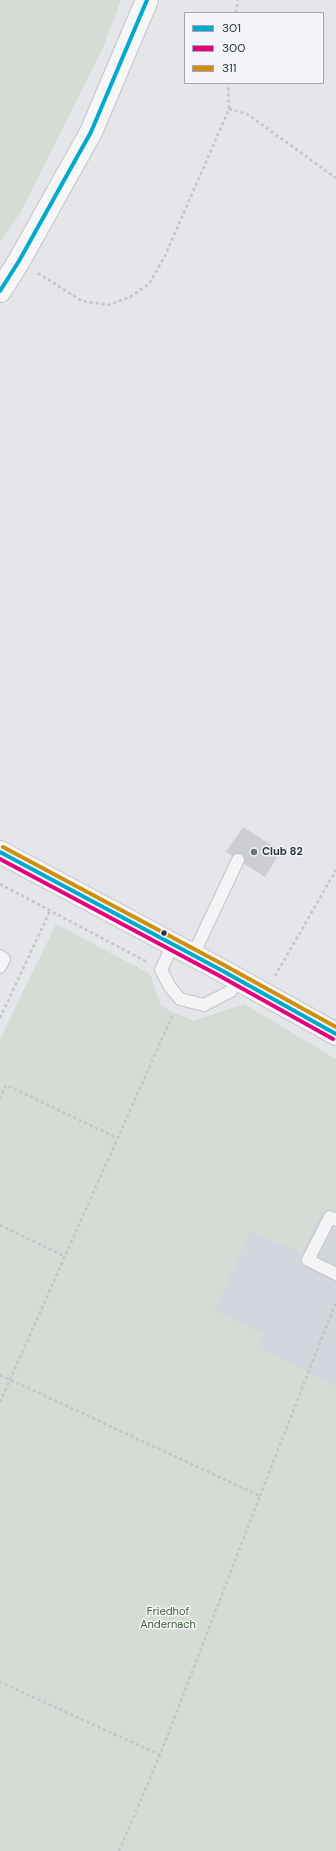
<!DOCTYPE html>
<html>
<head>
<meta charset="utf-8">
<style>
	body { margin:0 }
	#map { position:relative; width:336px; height:1851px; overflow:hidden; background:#e4e6e9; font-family:"DM Sans",sans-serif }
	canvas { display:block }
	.legend { position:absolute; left:184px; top:12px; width:140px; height:72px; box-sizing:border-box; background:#f3f5f8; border:1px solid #a4a7af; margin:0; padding:5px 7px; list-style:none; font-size:12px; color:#2d3341 }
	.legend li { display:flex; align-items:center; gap:8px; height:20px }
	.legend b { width:20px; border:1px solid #a4a7af }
</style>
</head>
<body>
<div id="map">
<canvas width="336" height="1851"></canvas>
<ul class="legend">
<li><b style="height:5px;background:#00a9ce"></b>301</li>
<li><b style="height:5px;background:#e5007d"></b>300</li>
<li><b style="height:5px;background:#cf8f0d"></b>311</li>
</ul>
</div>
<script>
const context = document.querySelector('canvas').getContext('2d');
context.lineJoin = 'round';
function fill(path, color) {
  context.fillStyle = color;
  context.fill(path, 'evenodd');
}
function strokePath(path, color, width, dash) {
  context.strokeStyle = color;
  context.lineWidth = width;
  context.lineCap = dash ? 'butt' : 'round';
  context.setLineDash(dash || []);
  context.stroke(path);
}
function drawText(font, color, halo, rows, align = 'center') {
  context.font = font + ' "DM Sans",sans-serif';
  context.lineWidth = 3;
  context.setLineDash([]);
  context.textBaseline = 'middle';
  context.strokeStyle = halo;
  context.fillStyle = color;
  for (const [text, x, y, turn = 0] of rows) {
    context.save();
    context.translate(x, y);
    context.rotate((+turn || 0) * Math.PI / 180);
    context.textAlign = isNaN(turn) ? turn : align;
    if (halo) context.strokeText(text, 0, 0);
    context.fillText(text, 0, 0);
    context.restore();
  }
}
fill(new Path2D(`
	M323,1207L336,1213V1387L258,1347L263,1334L213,1311L251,1230L302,1253Z`), '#d3d6dc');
fill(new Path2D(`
	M0,0H121L103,48L21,212L0,242Z
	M56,924L150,974L161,1006L193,1021L244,1004L336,1059V1213L323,1208L302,1253L251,1230L214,1311L264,1334L258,1347L336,1387V1851H0V1039Z`), '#d5dcd5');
fill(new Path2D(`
	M243,827L281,851L265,877L226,852Z`), '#cdced1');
const lane = new Path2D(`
	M173,944L161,970L170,987L180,999L204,1005L231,991L239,980
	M193,955L238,860
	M0,956L4,959L0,967
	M336,1220L330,1217L308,1260L336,1274`);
const secondary = new Path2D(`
	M0,291L19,261L91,132L147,0
	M0,852L221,970L336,1034`);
strokePath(lane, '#c3c4c7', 14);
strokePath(secondary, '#c3c4c7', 24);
strokePath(new Path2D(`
	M236,13L238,0
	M229,109L247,114L336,178
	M38,273L82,301L108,305L130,297L149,284L165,256L229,109L228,83
	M0,884L147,962
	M275,976L336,870
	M0,1018L50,911
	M0,1099L6,1085L117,1138
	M0,1225L64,1256
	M330,1315L336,1318
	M0,1375L260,1496L160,1755L0,1682
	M0,1402L173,1014
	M260,1496L336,1302
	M119,1851L160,1755`), '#c2c4c8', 2.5, [3, 3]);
strokePath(lane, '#f4f4f6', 12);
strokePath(secondary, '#f7f7f8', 22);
strokePath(new Path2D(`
	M0,291L19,261L91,132L147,0
	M0,852L221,970L336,1034`), '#00a9ce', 4);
strokePath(new Path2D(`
	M0,859L218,975L333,1039`), '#e5007d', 4);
strokePath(new Path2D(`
	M3,847L224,965L336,1027`), '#cf8f0d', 4);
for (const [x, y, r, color] of [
	[254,852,4,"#6d727c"],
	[164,933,3.5,"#2d3341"]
]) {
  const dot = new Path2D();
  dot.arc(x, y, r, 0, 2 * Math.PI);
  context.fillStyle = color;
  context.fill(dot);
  strokePath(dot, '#f3f5f8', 1.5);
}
drawText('bold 11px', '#2d3341', '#f3f5f8', [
	["Club 82",262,852]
], 'left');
drawText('11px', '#405b3b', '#f3f5f8', [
	["Friedhof",168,1612],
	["Andernach",168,1625]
]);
</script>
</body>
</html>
